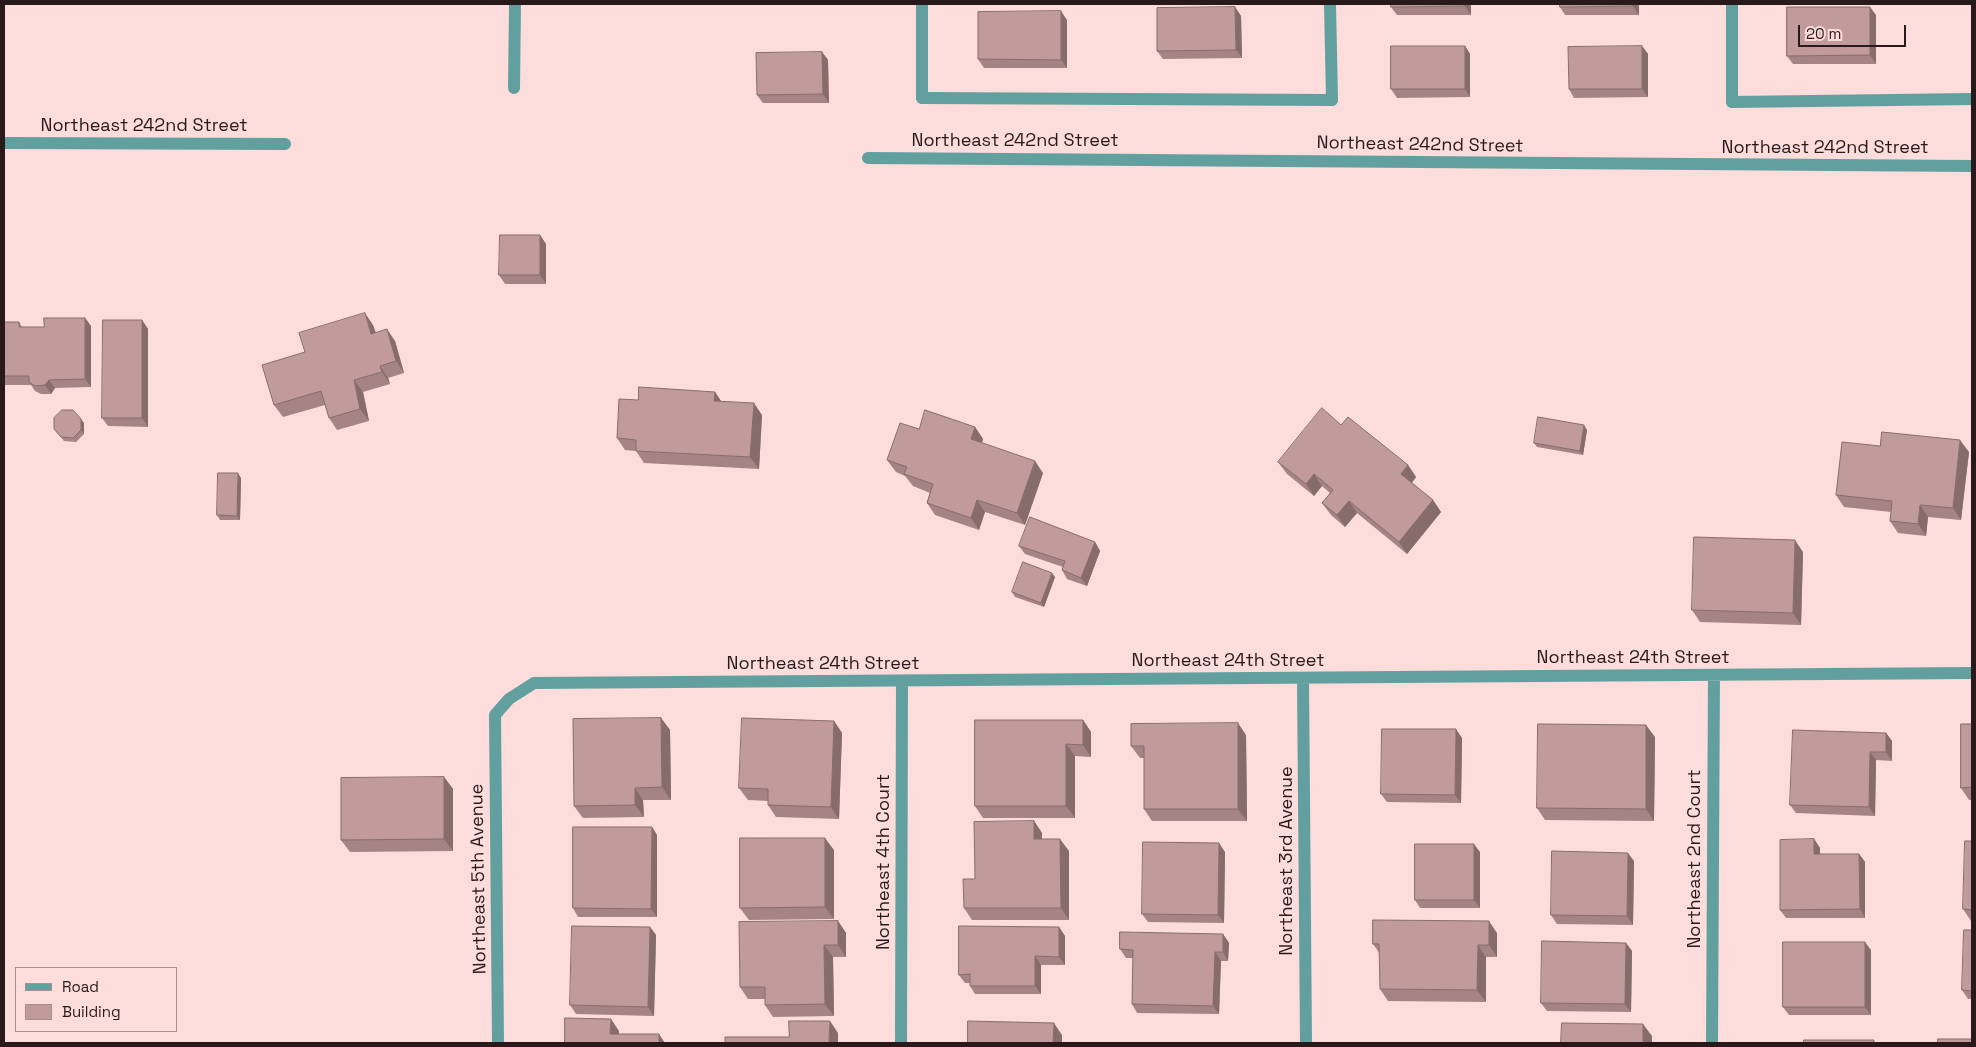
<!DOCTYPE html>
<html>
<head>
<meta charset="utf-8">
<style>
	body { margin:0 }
	#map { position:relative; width:1976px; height:1047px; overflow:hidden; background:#fddcdc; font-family:"Space Grotesk",sans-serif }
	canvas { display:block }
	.frame { position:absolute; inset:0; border:5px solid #28191a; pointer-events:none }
	.legend { position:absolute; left:15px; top:967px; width:162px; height:65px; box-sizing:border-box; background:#fddcdc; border:1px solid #a88e8e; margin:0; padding:6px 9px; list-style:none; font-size:15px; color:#28191a }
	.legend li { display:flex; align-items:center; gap:10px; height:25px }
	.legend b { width:25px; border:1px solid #a88e8e }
	.scale { position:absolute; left:1798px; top:25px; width:108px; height:22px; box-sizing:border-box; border:2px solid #28191a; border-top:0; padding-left:6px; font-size:15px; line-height:18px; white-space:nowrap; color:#28191a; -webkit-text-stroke:4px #fddcdc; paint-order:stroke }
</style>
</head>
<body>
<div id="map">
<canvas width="1976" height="1047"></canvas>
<div class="frame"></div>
<ul class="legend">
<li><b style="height:6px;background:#62a0a0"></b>Road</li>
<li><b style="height:14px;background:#c19a9b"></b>Building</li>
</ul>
<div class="scale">20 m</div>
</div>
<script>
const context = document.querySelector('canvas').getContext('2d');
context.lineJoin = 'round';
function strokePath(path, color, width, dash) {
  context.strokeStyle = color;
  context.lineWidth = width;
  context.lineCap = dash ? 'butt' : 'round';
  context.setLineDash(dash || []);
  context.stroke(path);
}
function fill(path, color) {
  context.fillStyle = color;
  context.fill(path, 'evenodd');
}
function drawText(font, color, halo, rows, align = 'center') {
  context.font = font + ' "Space Grotesk",sans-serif';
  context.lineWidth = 5;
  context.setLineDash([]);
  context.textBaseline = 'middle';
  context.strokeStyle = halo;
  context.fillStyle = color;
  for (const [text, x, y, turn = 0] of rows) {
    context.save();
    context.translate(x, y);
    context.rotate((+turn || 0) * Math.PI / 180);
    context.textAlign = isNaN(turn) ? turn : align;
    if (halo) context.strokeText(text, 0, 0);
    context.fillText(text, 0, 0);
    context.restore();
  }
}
strokePath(new Path2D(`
	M922,98L1332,100
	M1732,102L1972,99`), '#62a0a0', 12);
strokePath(new Path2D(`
	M922,4V98
	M1330,4L1332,100
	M1732,4V102
	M514,88L515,4
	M4,143L285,144
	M868,158L1972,166
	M1303,678L1306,1043
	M498,1043L495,715L509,699L534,683L1972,673
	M901,1043L902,681
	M1712,1043L1714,675`), '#62a0a0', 12);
fill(new Path2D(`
	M1471,4V15H1397L1391,7Z
	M1639,4V15H1565L1560,7Z
	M1235,7L1241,16L1242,58L1163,59L1157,51Z
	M1876,15V64H1793L1787,56Z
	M1067,20V68H984L978,59Z
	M1465,46L1470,54V97L1397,98L1391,89Z
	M1642,46L1648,54V97L1574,98L1569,89Z
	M822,52L828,60L829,103H763L757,95Z
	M540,235L546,244V284H505L499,275Z
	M85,318L91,326V387L55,388L51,394H41L35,391L31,385H4V322H19L22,327H44Z
	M142,320L148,329V427L108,426L102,418Z
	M373,325L376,333L395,341L404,373L388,378L390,384L363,392L369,421L337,430L329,418L325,405L283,417L274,405L305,352Z
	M715,392L721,401L762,415L759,469L644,463L636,451L625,450L617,438L638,400Z
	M84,423V434L76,442L64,441L54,429Z
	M1341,425L1408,465L1416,477L1412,483L1433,500L1441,512L1407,554L1357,513L1345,527L1331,515L1322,503L1330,493L1322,486L1314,496L1287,474L1278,462Z
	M975,427L983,439L982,443L1043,473L1025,525L985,512L979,530L935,515L927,503L930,493L913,486L905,476L896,472L887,460L919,429Z
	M1587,430L1583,455L1537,447L1534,443Z
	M1880,446L1969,452L1961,520L1928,517L1926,536L1898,533L1890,521L1891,512L1844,507L1836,495Z
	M241,478L240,520H220L217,515Z
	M1095,542L1100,551L1087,586L1067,579L1062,570L1063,567L1025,554L1019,546Z
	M1803,552L1801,625L1700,622L1692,610Z
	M1055,577L1044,607L1015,597L1012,592Z
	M661,718L670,730L671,800H643L644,817L583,818L574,806Z
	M1083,720L1091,732V757L1075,756V818H983L975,806Z
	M834,721L842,733L839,819L776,817L768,805V801L748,800L739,788Z
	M1972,724V800H1969L1961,788Z
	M1886,733L1892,741V761L1876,760L1875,816L1796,813L1790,805Z
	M1246,735L1247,821H1152L1144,809V758H1140L1131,746Z
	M1655,737L1654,821L1545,820L1537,808Z
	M1462,738L1461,803L1387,802L1381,794Z
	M444,777L453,789V851L350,852L341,840Z
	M1034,821L1042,833V839L1069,851V920H972L964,908L975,879Z
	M652,827L657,835V917H578L573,908Z
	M1814,839L1820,848V854H1859L1865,862V918H1786L1780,910Z
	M1972,841V921H1971L1963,909Z
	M834,850V919L749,920L740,908Z
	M1225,852L1224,923L1148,922L1142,914Z
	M1480,852V908H1420L1415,900Z
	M1634,861L1633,925L1557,924L1551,915Z
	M838,921L846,933V957H833L834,1016L773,1017L765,1005V999H748L740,987Z
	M650,927L656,935L654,1016L576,1014L570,1005Z
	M1059,927L1065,936V965H1041V994H975L970,986V983H965L959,975Z
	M1972,930V999H1968L1962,990Z
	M1497,933V957H1486V1002L1388,1001L1380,989V954L1373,944Z
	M1223,934L1229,943L1228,961H1221L1219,1014L1137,1013L1132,1004L1133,958H1126L1120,949Z
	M1626,943L1632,951L1631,1012L1547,1011L1541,1003Z
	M1871,950V1015H1789L1783,1007Z`), '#a68485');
fill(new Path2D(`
	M1465,4H1471V15L1465,6Z
	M1633,4H1639V15L1633,6Z
	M1235,7L1241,16L1242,58L1236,50Z
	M1870,7L1876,15V64L1870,55Z
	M1061,11L1067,20V68L1061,60Z
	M1465,46L1470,54V97L1465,89Z
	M1642,46L1648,54V97L1642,89Z
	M822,52L828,60L829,103L823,94Z
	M540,235L546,244V284L540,275Z
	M365,313L373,325L380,346L371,334Z
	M85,318L91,326V387L85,379Z
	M142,320L148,329V427L142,418Z
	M387,329L395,341L404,373L396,361Z
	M380,366L388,378L390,384L382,372Z
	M49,380L55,388L51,394L45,385Z
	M354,380L363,392L369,421L360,409Z
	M715,392L723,404L714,401Z
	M754,403L762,415L759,469L750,457Z
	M81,419L84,423V434L81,430Z
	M1584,425L1587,430L1583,455L1580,451Z
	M975,427L983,439L979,451L971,439Z
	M1960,440L1969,452L1961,520L1953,508Z
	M1035,461L1043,473L1025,525L1017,513Z
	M1408,465L1416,477L1409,486L1401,474Z
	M238,473L241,478L240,520L237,516Z
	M1314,474L1322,486L1314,496L1306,484Z
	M977,500L985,512L979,530L971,518Z
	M1433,500L1441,512L1407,554L1399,542Z
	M1349,501L1357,513L1345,527L1337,515Z
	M1920,505L1928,517L1926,536L1918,524Z
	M1795,540L1803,552L1801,625L1793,613Z
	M1095,542L1100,551L1087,586L1081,578Z
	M1052,573L1055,577L1044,607L1041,603Z
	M661,718L670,730L671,800L662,787Z
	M1083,720L1091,732V757L1083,745Z
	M834,721L842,733L839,819L831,807Z
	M1238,723L1246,735L1247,821L1238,809Z
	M1646,725L1655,737L1654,821L1646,809Z
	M1456,729L1462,738L1461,803L1455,795Z
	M1886,733L1892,741V761L1886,752Z
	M1066,744L1075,756V818L1066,806Z
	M1870,752L1876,760L1875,816L1869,807Z
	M444,777L453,789V851L444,839Z
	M635,788L643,800L644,817L635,805Z
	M1034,821L1042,833V851L1034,839Z
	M652,827L657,835V917L651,909Z
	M825,838L834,850V919L825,907Z
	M1060,839L1069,851V920L1061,908Z
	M1814,839L1820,848V863L1814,854Z
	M1219,843L1225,852L1224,923L1218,915Z
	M1474,844L1480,852V908L1474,900Z
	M1628,853L1634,861L1633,925L1627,916Z
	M1859,854L1865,862V918L1860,909Z
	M838,921L846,933V957L838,945Z
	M1489,921L1497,933V957L1489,945Z
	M650,927L656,935L654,1016L648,1007Z
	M1059,927L1065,936V965L1059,957Z
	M1223,934L1229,943L1228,961L1223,952Z
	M1865,942L1871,950V1015L1865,1007Z
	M1626,943L1632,951L1631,1012L1625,1004Z
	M824,945L833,957L834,1016L825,1004Z
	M1478,945L1486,957V1002L1477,990Z
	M1215,952L1221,961L1219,1014L1213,1006Z
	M1035,956L1041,965V994L1035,986Z
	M611,1019L619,1031V1043L610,1034Z
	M830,1021L838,1033V1043H829Z
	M1054,1023L1062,1035V1043H1053Z
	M1643,1024L1652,1036V1043H1643Z
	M659,1034L665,1043H659Z`), '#876c6c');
const building = new Path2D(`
	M1391,4H1465V6L1391,7Z
	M1560,4H1633V6L1560,7Z
	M1235,7L1236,50L1157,51V8Z
	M1787,7H1870V55L1787,56Z
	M1061,11V60L978,59V12Z
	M1391,46H1465V89H1391Z
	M1642,46V89H1569L1568,47Z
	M822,52L823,94L757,95L756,53Z
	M500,235H540V275H499Z
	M365,313L371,334L387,329L396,361L380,366L382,372L354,380L360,409L329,418L321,391L274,405L262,365L305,352L299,333Z
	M44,318H85V379L49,380L45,385L35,386L29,382V376H4V322H19V327H44Z
	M103,320H142V418H102Z
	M639,387L715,392L714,401L754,403L750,457L636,451V440L617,438L619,399L638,400Z
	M1322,408L1341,425L1348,417L1408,465L1401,474L1433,500L1399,542L1349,501L1337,515L1322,503L1333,490L1314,474L1306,484L1278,462Z
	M62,410H73L81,419V430L73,438L61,437L54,429V418Z
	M925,410L975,427L971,439L1035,461L1017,513L977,500L971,518L927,503L933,484L904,474L907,467L887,460L900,423L919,429Z
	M1538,417L1584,425L1580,451L1534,443Z
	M1882,432L1960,440L1953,508L1920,505L1918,524L1890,521L1892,501L1836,495L1842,442L1880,446Z
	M218,473H238L237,516L217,515Z
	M1030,517L1095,542L1081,578L1062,570L1065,561L1019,546Z
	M1694,537L1795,540L1793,613L1692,610Z
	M1023,562L1052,573L1041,603L1012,592Z
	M661,718L662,787L635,788V805L574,806L573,719Z
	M742,718L834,721L831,807L768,805V789L739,788Z
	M975,720H1083V745L1066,744V806H975Z
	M1238,723V809H1144V746H1131V724Z
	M1538,724L1646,725V809L1537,808Z
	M1961,724H1972V787L1961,788Z
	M1382,729H1456L1455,795L1381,794Z
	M1793,730L1886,733V752H1870L1869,807L1790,805Z
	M444,777V839L341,840V778Z
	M1034,821V839H1060L1061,908H964L963,879H975L974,822Z
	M573,827H652L651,909L573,908Z
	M740,838H825V907L740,908Z
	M1814,839V854H1859L1860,909L1780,910V840Z
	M1965,841H1972V910L1963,909Z
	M1143,842L1219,843L1218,915L1142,914Z
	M1415,844H1474V900H1415Z
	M1552,851L1628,853L1627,916L1551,915Z
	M1373,920L1489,921V945H1478L1477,990L1380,989L1379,944H1373Z
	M838,921V945H824L825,1004L765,1005V987H740L739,922Z
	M572,926L650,927L648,1007L570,1005Z
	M959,926L1059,927V957L1035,956V986H970V974L959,975Z
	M1964,930H1972V991L1962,990Z
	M1120,932L1223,934V952H1215L1213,1006L1132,1004L1133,950L1120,949Z
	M1542,941L1626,943L1625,1004L1541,1003Z
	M1783,942H1865V1007H1783Z
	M565,1018L611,1019L610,1034H659V1043H565Z
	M789,1021H830L829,1043H725V1037H789Z
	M968,1021L1054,1023L1053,1043H968Z
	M1562,1023L1643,1024V1043H1561Z
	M1938,1039H1972V1043H1938Z
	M1804,1040H1874V1043H1804Z`);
fill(building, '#c19a9b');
strokePath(building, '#876c6c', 1);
drawText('18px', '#28191a', '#fddcdc', [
	["Northeast 242nd Street",144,126],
	["Northeast 242nd Street",1015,141],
	["Northeast 242nd Street",1420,145,1],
	["Northeast 242nd Street",1825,148],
	["Northeast 24th Street",1633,658],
	["Northeast 24th Street",1228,661],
	["Northeast 24th Street",823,664],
	["Northeast 2nd Court",1695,859,-90],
	["Northeast 3rd Avenue",1287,861,-90],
	["Northeast 4th Court",884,862,-90],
	["Northeast 5th Avenue",479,879,-91]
]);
</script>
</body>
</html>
